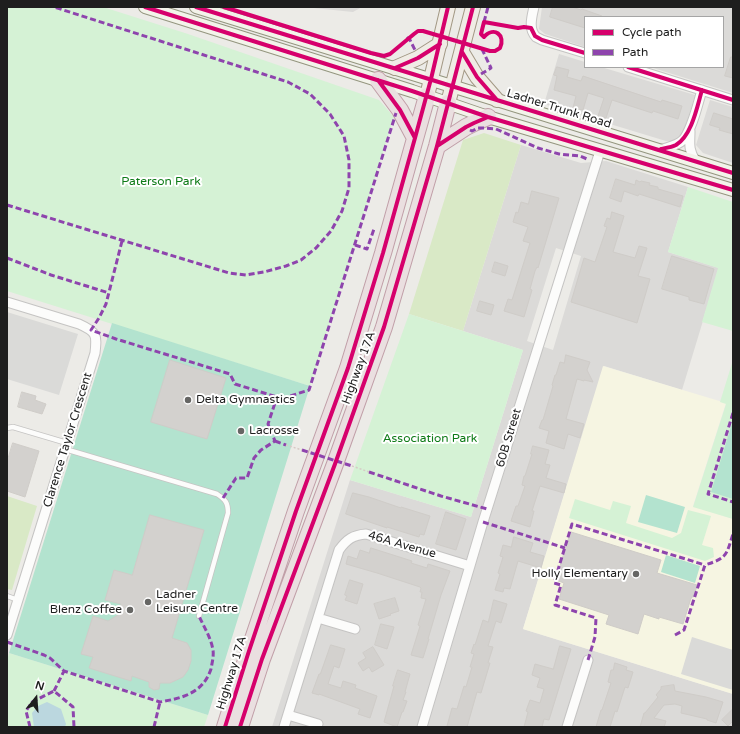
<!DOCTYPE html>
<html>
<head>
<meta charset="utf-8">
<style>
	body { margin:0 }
	#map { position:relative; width:740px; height:734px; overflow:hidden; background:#ecebe7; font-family:"Varela Round",sans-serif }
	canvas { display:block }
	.frame { position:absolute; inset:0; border:8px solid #1e1e1e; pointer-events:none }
	.legend { position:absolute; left:584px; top:16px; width:140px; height:52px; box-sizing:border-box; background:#fff; border:1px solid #a5a5a5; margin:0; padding:5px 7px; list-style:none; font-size:12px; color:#1e1e1e }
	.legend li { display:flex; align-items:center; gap:8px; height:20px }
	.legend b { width:20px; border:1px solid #a5a5a5 }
	.north { position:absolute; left:16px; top:678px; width:40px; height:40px; -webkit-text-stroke:3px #fff; paint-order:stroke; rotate:17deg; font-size:11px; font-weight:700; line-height:16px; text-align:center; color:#1e1e1e }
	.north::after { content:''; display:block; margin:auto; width:14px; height:18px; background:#1e1e1e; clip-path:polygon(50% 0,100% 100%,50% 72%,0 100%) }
</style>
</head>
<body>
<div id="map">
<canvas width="740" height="734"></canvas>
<div class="frame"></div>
<ul class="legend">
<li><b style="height:5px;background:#d6006c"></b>Cycle path</li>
<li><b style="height:5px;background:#8e44ad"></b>Path</li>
</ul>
<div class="north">N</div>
</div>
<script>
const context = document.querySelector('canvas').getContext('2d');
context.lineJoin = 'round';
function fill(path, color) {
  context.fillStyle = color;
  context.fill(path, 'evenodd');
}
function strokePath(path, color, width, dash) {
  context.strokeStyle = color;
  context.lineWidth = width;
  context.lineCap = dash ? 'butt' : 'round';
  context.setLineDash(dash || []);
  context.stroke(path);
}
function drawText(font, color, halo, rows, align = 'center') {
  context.font = font + ' "Varela Round",sans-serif';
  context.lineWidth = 4;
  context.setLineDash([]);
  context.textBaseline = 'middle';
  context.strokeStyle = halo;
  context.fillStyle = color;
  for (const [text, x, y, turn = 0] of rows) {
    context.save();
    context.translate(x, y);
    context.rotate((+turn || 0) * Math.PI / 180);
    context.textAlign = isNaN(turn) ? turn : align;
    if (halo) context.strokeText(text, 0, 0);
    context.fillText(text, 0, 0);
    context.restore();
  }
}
fill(new Path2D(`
	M304,7H362L353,12Z
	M542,7H733V93L650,67H723V17H585V47L545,34L539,29Z
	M559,54L585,62V67H601L695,95L684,131L675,141H666L544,104Z
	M710,100L733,107V163L703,153L696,145Z
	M521,145L581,163L606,161L688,187L668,252L719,268L682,390L604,366L523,629L733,694V727H272L350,480L471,517L523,350L463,331ZM556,248L581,256L553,350L527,341Z`), '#dbdad8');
fill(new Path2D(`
	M603,366L726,403L693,506L733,519V694L523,629Z`), '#f6f5e2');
fill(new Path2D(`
	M7,312L78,334L59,395L7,379Z
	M692,637L733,650V690L681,674Z`), '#dadad8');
fill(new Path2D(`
	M484,133L521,145L463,331L409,314L463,140Z
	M7,496L37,506L12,590L7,589Z`), '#d9e9c6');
fill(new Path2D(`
	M7,7H103L188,34L379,100L394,117L310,386L7,291Z
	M688,187L733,202V331L702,322L718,268L668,252Z
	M409,314L523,350L471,517L350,480Z
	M733,360V519L693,507L726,404L720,402Z
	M575,499L610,510L613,501L631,506L626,523L672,538L681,533L688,510L711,516L702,545L713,548L714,557L705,561L569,518Z
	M9,653L208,715L204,727H7V661Z`), '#d5f2d5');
fill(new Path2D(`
	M112,323L310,386L208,715L9,653Z
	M733,420V499L711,492Z
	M646,495L685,507L677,533L638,522Z
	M666,555L700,566L695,583L661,572Z`), '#b3e3cf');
fill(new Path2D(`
	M47,702L61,709L66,724L65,727H34L32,713L38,706Z`), '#bbd7df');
const building = new Path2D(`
	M553,7H572L581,10L582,9L602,16V17H585V28L550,17Z
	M731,57H733V78L725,76Z
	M557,67L569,70L567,77L581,81L583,76L661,102L662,100L682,106L678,119L653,111L652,113L612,100L606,118L598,116L604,98L588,93L583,110L573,108L576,96L554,90L557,76L554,75Z
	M714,113L733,119V134L719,130L720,128L710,125Z
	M616,179L635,185L636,180L640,182L641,181L650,183L649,185L658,187V189L683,196L680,207L639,194L638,196L624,191L621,202L610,198Z
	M532,191L559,198L538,268L537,267L535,271L530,289L532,290L524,317L504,311L508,299L512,300L530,243L523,241L528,227L513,222L516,212L518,213L521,202L528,204Z
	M612,212L624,216L613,252L635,258L639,246L647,248L638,276L650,279L637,323L571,302L584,258L595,262L607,227L604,226L607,218L610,219Z
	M672,256L714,269L704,304L689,300V297L662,289Z
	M495,262L508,266L505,276L492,272Z
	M480,301L494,305L491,315L477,311Z
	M566,355L590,362L587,370L593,382L584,380V381L577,379L566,419L584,424L580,438L568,434L564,449L546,443L549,431L539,428L542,420H543L553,386L552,385L555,375H556L560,362L564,363Z
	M170,360L226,378L207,439L151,422Z
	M22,392L36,396L35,400L46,404L42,414L18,407Z
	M13,443L39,451L25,497L7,491V462Z
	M533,446L549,450L545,464L550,465L546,478L566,484L564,493L540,486L532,511H534L530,527L511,521L516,506H518L525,486L522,485L524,476H525L532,454H531Z
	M353,493L369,497L401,508V507L430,516L424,535L420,534L419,537L387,527V528L346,514Z
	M446,512L466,519L456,550L436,544Z
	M150,515L204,530L172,638L187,643L191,650V661L188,670L183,677L170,683H160L159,689L154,690L149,687V682L132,676L131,681L89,668L93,657L81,654L93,616L108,621L118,615L121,604L105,600L114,570L132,575Z
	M571,532L661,560L657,573L697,585L694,597L692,596V598H691L683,624L659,617V619L644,614L638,634L606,624L609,615L559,599L564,583L556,580Z
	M514,537L533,543L530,552L544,556L541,568L518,561L510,589L504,588L503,592L495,590L500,574L498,573L503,557L500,556L503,545L511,547Z
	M371,548L412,561L411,563L427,568L428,564L450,571L441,595L428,639H429L423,658L411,655L420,626L418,625L426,599L421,598L422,592H420L421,588L420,587L377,573L346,564L348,556L357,559L360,550L369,553Z
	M350,580L363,584L357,604L345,600L347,596L345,595Z
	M395,598L399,611L390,614L391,615L379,619L374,604Z
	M494,600L507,604L501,623L496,621L488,646L493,647L488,663H490L481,693L477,692L467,727H451L447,726L452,708L457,709L464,686L466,687L472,667H470L474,654L471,653L474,644L475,645L483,620L488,622Z
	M381,624L394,627L387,649L375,645Z
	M331,645L345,649L339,668L334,666L328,684L341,688L343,681L356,685L355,688L377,696L370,718L358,714L360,709L319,694V695L312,693L319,674H320Z
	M560,646L571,649L549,720L544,719L542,727H524L528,712L526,711L530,700L540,703L544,689L537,687L540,678L532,675L535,664L553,669Z
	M373,647L384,665L372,672L369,667L363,671L358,663L366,658L363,653Z
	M615,663L627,667L626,670L633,672L628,688L625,687L617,712L615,711L610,727H596L601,710H602L611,683L608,682L611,670H613Z
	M398,670L410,674L405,692H406L403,700L407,701L403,712H402L397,727L384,722L394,686H393Z
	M674,685L675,691L706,697L723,702L716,723L707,720V719L681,713L682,706L675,704L664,705L654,718L666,721L664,727H640L644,713H645L658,697L656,695L661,689V687Z
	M733,709V721L728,726L722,720Z`);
fill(building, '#d3d1ce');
strokePath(building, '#cfccc8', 1);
const service = new Path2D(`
	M7,428L13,427L67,443
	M65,449L217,494C226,500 228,503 228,513L199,616
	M7,596L18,600`);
const minor = new Path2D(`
	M534,7C532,16 528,29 536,37C538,38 540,39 542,40L585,53
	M628,67L733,100
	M690,131C690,143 688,149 695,160
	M660,150C668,147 677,146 683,140C692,130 698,103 702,90
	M7,302L79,324C97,332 97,335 95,353L7,635
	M318,618L355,629
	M288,715L318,724
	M284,727L339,550C347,539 353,535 366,534L470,566
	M422,727L483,522L600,151
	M567,727L588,660`);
const secondary = new Path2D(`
	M145,7L412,91L488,117L733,190
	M196,7L733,173`);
const primary = new Path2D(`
	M462,52L477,77L497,100
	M395,68L418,58L440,44
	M427,96L448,7
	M448,103L473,7`);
const motorway = new Path2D(`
	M378,80L400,110L415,138
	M437,146L466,127L474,123L488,117
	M225,727L248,654L296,511L348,368L383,253L427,96
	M240,727L262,659L335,464L384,327L437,146L448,103`);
strokePath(service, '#c5c4c3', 6);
strokePath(minor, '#c5c4c3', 11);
strokePath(secondary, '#94967f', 14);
strokePath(primary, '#a29884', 16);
strokePath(motorway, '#c19fa8', 18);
strokePath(new Path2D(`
	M286,445L302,450
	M352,466L369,472`), '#d6c9c6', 1.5, [2, 2]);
strokePath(service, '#fcfcfb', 4.5);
strokePath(minor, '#fcfcfb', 9);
strokePath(secondary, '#f3f3ea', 12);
strokePath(primary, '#f0ece5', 14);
strokePath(motorway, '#eadfe0', 16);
strokePath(new Path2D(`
	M390,54L414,34L418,31H423L490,51H495L500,48C505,37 498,29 486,34`), '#d6c9c6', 1.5, [2, 2]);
strokePath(new Path2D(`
	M484,22L488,7
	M407,37L410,40L416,52
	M481,74L491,68L481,47
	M470,130L472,131L478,128H483L496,129L538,148L559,154L580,156L587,159L589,158
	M7,205L229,273L246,275L264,272L286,266L301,260L316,248L331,231L342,211L349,188V160L344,136L330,114L310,94L288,82L54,7
	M122,241L106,304L99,318L91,330L116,339L230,374L235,384L277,397
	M355,245L367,249L374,229
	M7,258L51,275L109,293
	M733,413L708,494L733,502
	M275,441L286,445
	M302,450L352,466
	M369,472L441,496L487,509
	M223,498L236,478H247L254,458L261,450L275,441L268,424L277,397L284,398L309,390L396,113
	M483,522L565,548
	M675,635L684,630L705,565C727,558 726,556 733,534
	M7,642L44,655L50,658L64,671L160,702C183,698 203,693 211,669C212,663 214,656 213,650C211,638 204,627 199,616
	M588,660L595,637L596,618L555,605L561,585L554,583L572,524L705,565
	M54,691L64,671
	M30,727L26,711L32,702L54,691L73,707L74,727
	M154,727L160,702`), '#8e44ad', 3, [6, 3]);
strokePath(new Path2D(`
	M145,7L412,91L488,117L733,190
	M196,7L733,173
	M224,7L371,53L384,56L390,54L414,34L418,31H423L490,51H495L500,48C506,35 494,26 484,37
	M484,37L481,34L484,22L518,28L524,27L531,28L535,36L542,40L585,53
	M462,52L477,77L497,100
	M628,67L733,100
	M395,68L418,58L440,44
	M378,80L400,110L415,138
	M437,146L466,127L474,123L488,117
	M661,149C666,148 672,147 676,145C692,135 697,107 702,90
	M225,727L248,654L296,511L348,368L383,253L415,138L431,79L448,7
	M240,727L262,659L335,464L384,327L437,146L473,7`), '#d6006c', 4);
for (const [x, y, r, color] of [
	[188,400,4,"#666664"],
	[241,431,4,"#666664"],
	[636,574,4,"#666664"],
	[148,602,4,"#666664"],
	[130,610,4,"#666664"]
]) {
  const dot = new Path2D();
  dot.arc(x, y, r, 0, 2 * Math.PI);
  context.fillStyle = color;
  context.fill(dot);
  strokePath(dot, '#fff', 1.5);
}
drawText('12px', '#1e1e1e', '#fff', [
	["Ladner Trunk Road",559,109,17],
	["Highway 17A",359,368,-70],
	["60B Street",509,438,-73],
	["Clarence Taylor Crescent",68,440,-73],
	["46A Avenue",402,545,16],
	["Highway 17A",232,673,-73]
]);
drawText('12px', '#0e7b17', '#fff', [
	["Paterson Park",161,182],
	["Association Park",430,439]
]);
drawText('12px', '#1e1e1e', '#fff', [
	["Delta Gymnastics",196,400],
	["Lacrosse",249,431],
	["Holly Elementary",628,574,"right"],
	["Ladner",156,595],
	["Leisure Centre",156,609],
	["Blenz Coffee",122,610,"right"]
], 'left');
</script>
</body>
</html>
